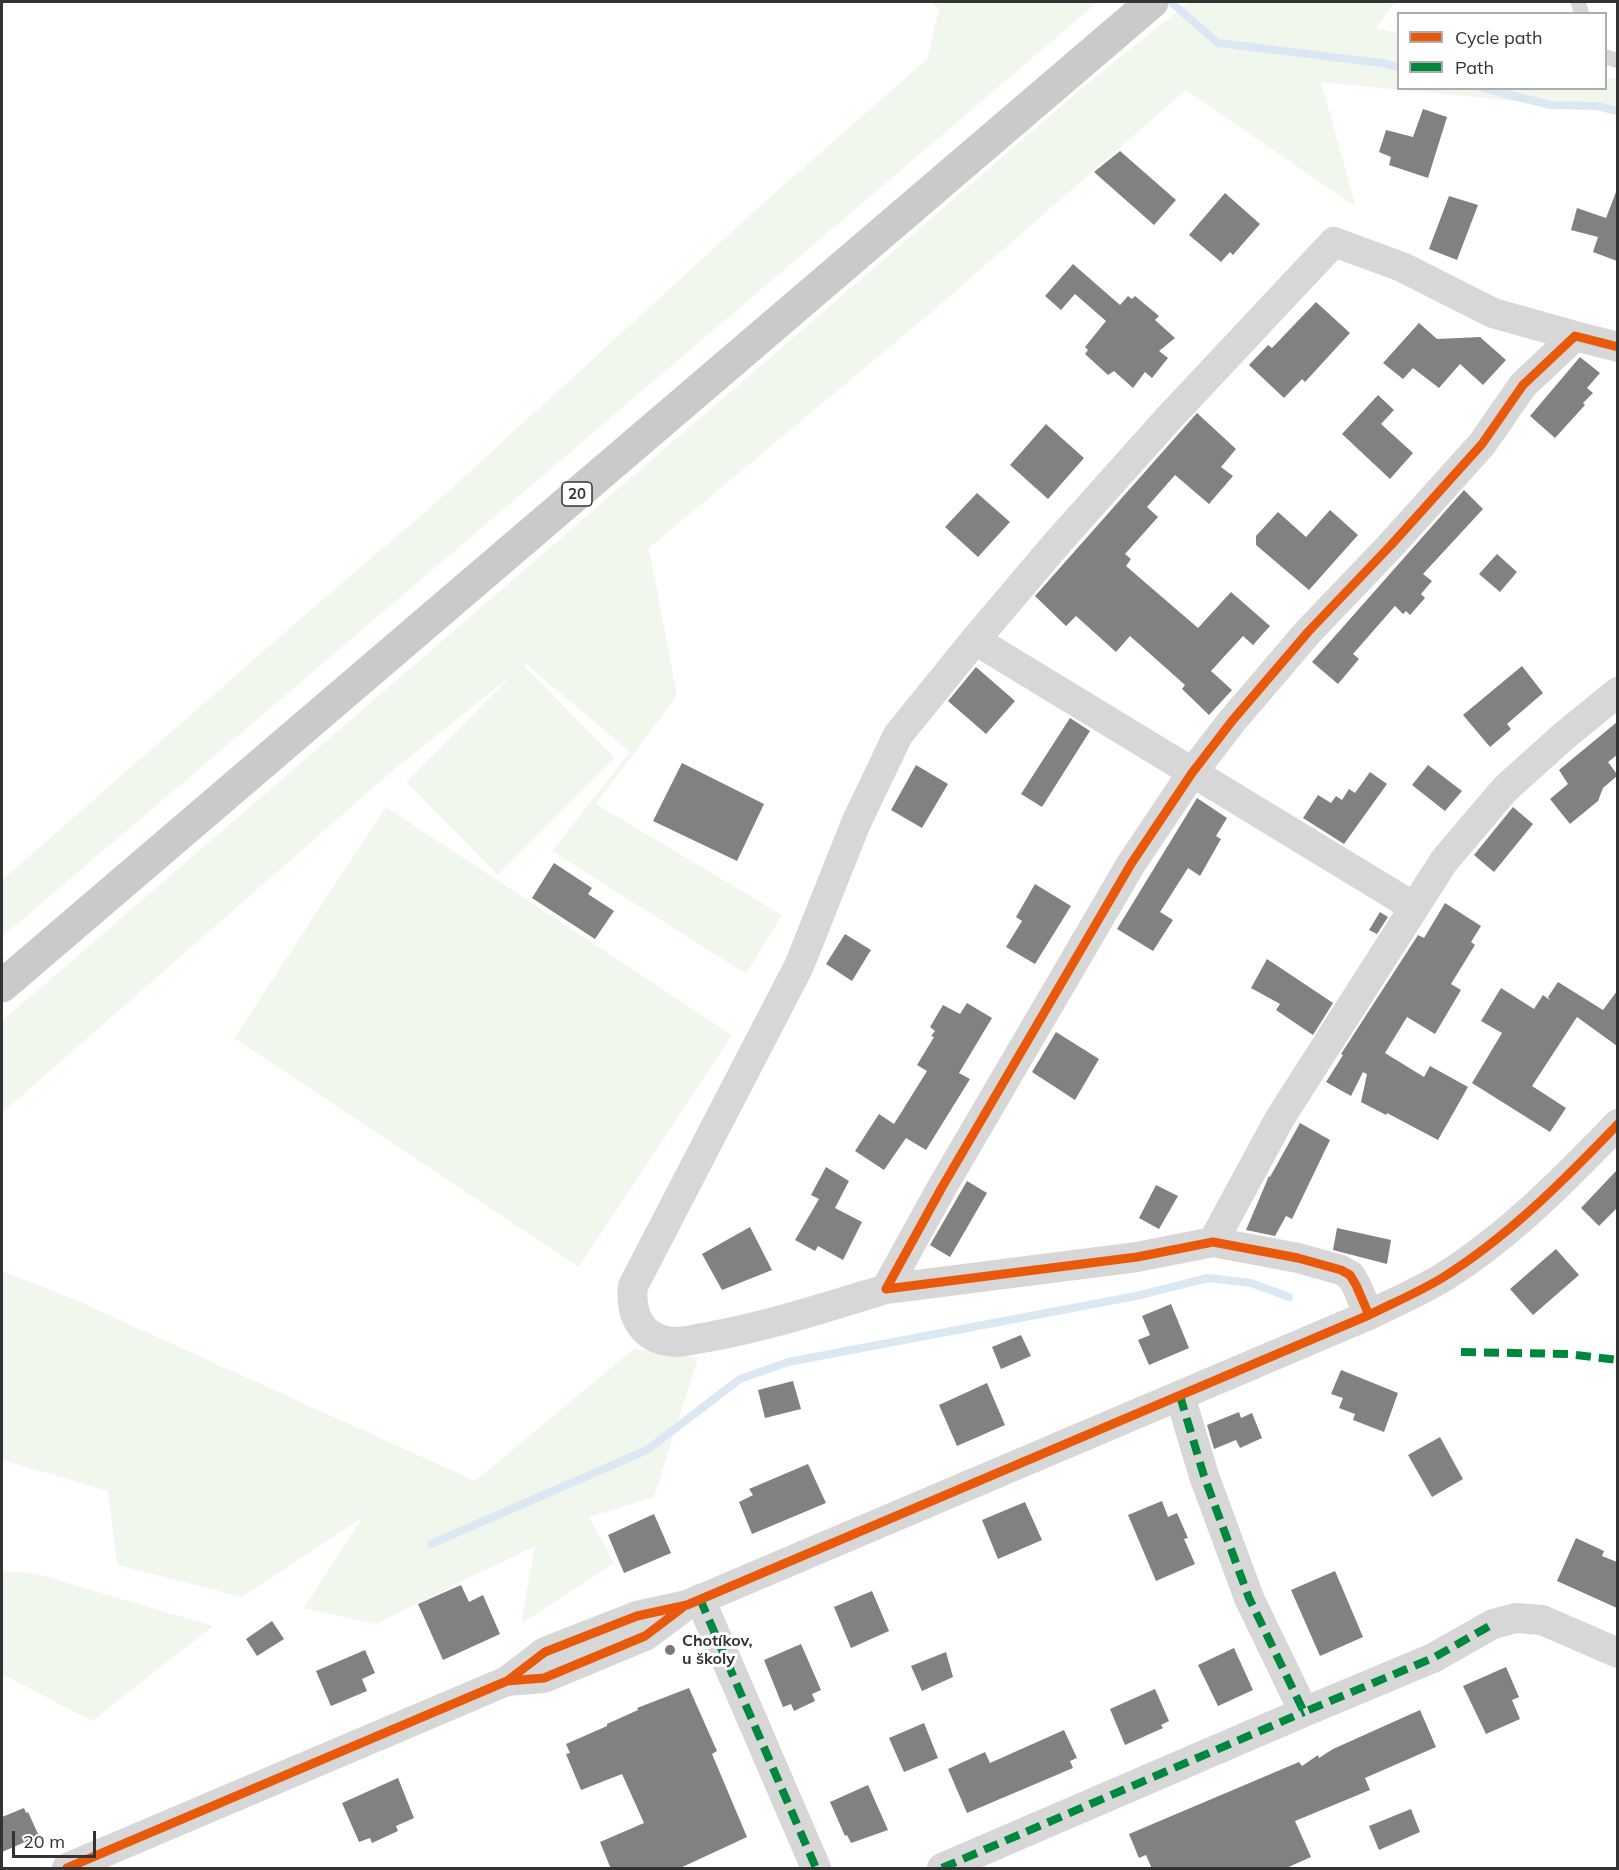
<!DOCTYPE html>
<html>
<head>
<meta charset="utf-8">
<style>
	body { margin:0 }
	#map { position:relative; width:1619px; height:1870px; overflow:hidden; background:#fff; font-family:Mulish,sans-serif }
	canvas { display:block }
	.frame { position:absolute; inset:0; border:3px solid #333; pointer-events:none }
	.legend { position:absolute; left:1397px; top:12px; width:210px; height:78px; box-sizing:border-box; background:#fff; border:2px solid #adadad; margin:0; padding:8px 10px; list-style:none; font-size:18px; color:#333 }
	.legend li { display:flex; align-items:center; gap:12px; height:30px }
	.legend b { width:30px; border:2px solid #adadad }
	.scale { position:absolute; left:12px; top:1831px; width:84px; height:27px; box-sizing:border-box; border:3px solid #333; border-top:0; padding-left:8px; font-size:18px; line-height:21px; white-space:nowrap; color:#333; -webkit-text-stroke:4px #fff; paint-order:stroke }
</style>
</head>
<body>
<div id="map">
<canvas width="1619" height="1870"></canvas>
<div class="frame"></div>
<ul class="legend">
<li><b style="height:8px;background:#e8590c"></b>Cycle path</li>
<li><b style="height:8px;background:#00873e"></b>Path</li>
</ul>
<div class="scale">20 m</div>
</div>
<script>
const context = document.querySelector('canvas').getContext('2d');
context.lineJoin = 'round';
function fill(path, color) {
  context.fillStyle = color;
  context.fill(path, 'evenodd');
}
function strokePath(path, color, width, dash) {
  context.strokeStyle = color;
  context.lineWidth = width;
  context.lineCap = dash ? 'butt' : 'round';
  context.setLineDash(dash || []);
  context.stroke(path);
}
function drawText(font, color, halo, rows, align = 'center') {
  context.font = font + ' Mulish,sans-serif';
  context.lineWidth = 6;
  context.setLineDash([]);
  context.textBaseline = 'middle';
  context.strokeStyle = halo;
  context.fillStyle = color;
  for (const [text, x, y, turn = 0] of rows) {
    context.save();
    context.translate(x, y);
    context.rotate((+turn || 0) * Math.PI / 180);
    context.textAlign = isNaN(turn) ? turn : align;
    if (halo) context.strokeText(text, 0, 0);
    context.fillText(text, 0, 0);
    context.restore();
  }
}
fill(new Path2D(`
	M932,2H1098L2,937V880L315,606L431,507L759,207L927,59L939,9Z
	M1189,2H1395L1376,28L1398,33V88H1606V78L1617,79V111L1321,82L1356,207L1186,90L927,316L649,548L677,696L596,804L782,915L746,974L552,851L630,752L526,664L524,666L615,758L498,875L406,782L513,674L390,773L2,1113V1021L1088,83Z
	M386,807L732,1035L579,1267L234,1038Z
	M2,1271L71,1298L475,1481L634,1349L698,1358L654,1497L589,1517L614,1563L521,1624L535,1546L375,1624L304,1608L363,1517L242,1597L117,1565L108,1491L2,1460Z
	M2,1571L37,1574L213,1626L92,1721L6,1676L2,1677Z`), '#f2f7ee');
strokePath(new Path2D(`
	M1171,2L1218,43L1382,63L1398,67
	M1483,88L1550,105L1597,106L1618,111
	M431,1544L647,1450L740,1379L788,1362L1136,1296L1208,1278L1251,1283L1289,1297`), '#dce7f4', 8);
fill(new Path2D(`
	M1423,109L1447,117L1428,178L1389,165L1391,157L1379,152L1386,130L1413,137Z
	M1120,151L1176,200L1154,225L1094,172Z
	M1616,192H1617V261L1593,252L1598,237L1571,230L1577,208L1606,218Z
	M1225,193L1260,224L1233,255L1230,252L1221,262L1189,235Z
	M1449,196L1478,205L1457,260L1429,249Z
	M1073,264L1120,305L1128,296L1132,299L1135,296L1159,316L1155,320L1175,338L1159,351L1168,358L1152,378L1145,372L1133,388L1114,371L1108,375L1085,354L1088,350L1085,347L1106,321L1075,294L1061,310L1045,296Z
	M1316,302L1350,333L1305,382L1302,379L1284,398L1249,365L1268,345L1272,348Z
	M1419,323L1437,339L1480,337L1506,360L1483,385L1460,364L1439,388L1413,368L1403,379L1383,363Z
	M1580,357L1600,373L1587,388L1593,393L1583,403L1585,405L1555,438L1530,416Z
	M1378,395L1394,410L1381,424L1413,453L1390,479L1342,434Z
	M1197,413L1236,449L1221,467L1233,476L1209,504L1175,475L1147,507L1158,517L1125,554L1131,559L1126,566L1198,628L1231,592L1270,626L1253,645L1243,636L1211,671L1232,690L1209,715L1182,689L1185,685L1130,636L1116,652L1076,616L1066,626L1035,596Z
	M1046,424L1084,458L1048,499L1010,465Z
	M1464,490L1483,509L1423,574L1432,581L1421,594L1425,598L1410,615L1406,611L1403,614L1395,606L1353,654L1359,659L1338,684L1312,662Z
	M977,493L1010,522L978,557L945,527Z
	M1330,510L1358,535L1309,590L1256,545V536L1278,512L1306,537Z
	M1497,554L1517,572L1500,592L1479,574Z
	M1522,666L1543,693L1507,724L1511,729L1490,747L1463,715Z
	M976,667L1015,701L986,734L948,701Z
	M1070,718L1090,731L1042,807L1021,794Z
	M1617,722V755L1608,762L1617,774V776L1603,788L1598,801L1570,824L1550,799L1568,784L1559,770Z
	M682,763L764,804L737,861L653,821Z
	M916,765L948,784L922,828L891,810Z
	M1428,765L1462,791L1445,811L1412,785Z
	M1370,772L1387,784L1344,844L1303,818L1318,795L1331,803L1336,796L1342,800L1349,789L1355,793Z
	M1197,798L1227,818L1216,836L1221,839L1200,876L1188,868L1160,912L1173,920L1153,951L1117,929Z
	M1513,807L1533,824L1494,872L1474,855Z
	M554,863L592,888L588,894L614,911L595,939L532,898Z
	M1035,884L1071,906L1035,964L1006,947L1022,921L1016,917Z
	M1445,903L1481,926L1471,942L1475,945L1451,984L1461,990L1435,1034L1407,1017L1385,1053L1424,1077L1430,1066L1468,1087L1438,1140L1387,1113L1386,1115L1361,1102L1367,1074L1363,1072L1351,1096L1326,1082L1343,1055L1341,1054L1418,935L1424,938Z
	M1380,912L1388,917L1377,934L1369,930Z
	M845,934L871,950L852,981L826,964Z
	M1267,959L1333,1003L1313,1035L1276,1010L1280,1004L1251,988Z
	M1558,982L1603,1010L1617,991V1046L1577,1017L1532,1086L1566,1108L1550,1132L1472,1083L1502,1033L1481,1021L1501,988L1534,1009L1543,995L1550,1000L1548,997Z
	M967,1003L992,1018L959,1073L970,1079L926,1150L906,1138L884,1170L855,1151L879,1114L894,1124L927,1071L917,1065L934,1037L931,1036L935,1031L930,1027L943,1005L960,1014Z
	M1056,1032L1099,1059L1075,1100L1032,1072Z
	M1300,1123L1330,1140L1292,1219L1286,1216L1275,1236L1246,1230L1269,1176L1270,1177Z
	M826,1167L849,1181L835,1208L862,1222L843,1260L818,1246L815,1251L795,1240L819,1199L811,1195Z
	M1617,1170V1208L1599,1226L1581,1208Z
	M967,1181L987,1193L950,1257L930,1245Z
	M1156,1185L1178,1196L1159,1229L1139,1218Z
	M750,1227L772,1270L722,1290L702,1254Z
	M1337,1228L1391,1240L1387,1264L1333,1250Z
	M1556,1249L1579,1275L1533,1315L1510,1289Z
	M1171,1304L1189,1348L1149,1365L1138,1340L1150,1335L1142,1316Z
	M1021,1335L1031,1356L1001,1369L992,1347Z
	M1341,1370L1398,1393L1384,1432L1353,1420L1355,1414L1339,1408L1343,1398L1331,1394Z
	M793,1381L801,1409L765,1418L758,1390Z
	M987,1383L1005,1425L957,1446L939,1405Z
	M1239,1412L1241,1418L1252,1413L1262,1438L1240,1448L1236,1440L1214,1449L1207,1425Z
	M1440,1437L1463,1479L1432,1497L1408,1455Z
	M808,1464L826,1503L752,1534L739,1502L753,1495L749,1489Z
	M1162,1501L1168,1517L1177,1513L1188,1538L1184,1539L1195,1564L1156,1581L1128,1515Z
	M1025,1502L1042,1540L998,1559L982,1520Z
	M654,1514L671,1553L624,1573L608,1535Z
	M1576,1538L1604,1551L1602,1556L1617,1562V1608L1557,1581Z
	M1335,1571L1363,1637L1320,1656L1291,1590Z
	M461,1585L469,1602L483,1595L500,1634L443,1660L418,1604Z
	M872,1591L889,1631L851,1648L834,1607Z
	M272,1621L284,1639L257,1656L246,1639Z
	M801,1644L821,1690L812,1694L815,1701L794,1711L791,1704L783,1707L764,1660Z
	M1234,1648L1253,1690L1218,1706L1198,1665Z
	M365,1650L375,1673L362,1679L367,1691L331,1706L316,1671Z
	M946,1652L953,1677L922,1691L911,1666Z
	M1506,1667L1519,1697L1512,1700L1520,1719L1486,1734L1463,1686Z
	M689,1688L717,1751L712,1754L747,1837L678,1869H611L600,1842L644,1823L622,1774L581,1790L566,1754L570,1753L566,1744L607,1726V1724L638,1710L637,1708Z
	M1155,1689L1169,1721L1161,1725L1163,1728L1125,1745L1110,1709Z
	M1420,1710L1436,1747L1365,1778L1370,1790L1295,1821L1311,1857L1284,1869H1152L1146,1855L1139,1858L1129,1834L1299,1762L1302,1766L1318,1755L1319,1758L1333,1749Z
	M924,1723L938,1758L904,1772L889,1738Z
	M1064,1730L1077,1758L1070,1761L1073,1768L967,1813L948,1769L985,1752L990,1763Z
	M398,1778L414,1818L396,1826L398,1831L372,1843L370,1838L359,1842L342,1803Z
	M868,1785L888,1830L851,1843L847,1835L845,1836L830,1802Z
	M24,1808L26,1813L28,1812L39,1836L2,1852V1817Z
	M1411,1809L1420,1832L1379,1850L1369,1826Z`), '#818181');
strokePath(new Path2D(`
	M1578,2L1582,14
	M1606,57L1618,61`), '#d7d7d7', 15);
strokePath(new Path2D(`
	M1414,907L975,640L1058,542L1168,419L1334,242L1402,267L1493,313L1575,336
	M1213,1242L1280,1118L1444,861L1505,789L1564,736L1618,692
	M886,1289C827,1307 769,1326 708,1337C695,1339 680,1344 667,1341C639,1336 630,1311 633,1286L799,966L856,823L898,735L975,640
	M1369,1315L1356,1285L1350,1275L1341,1270L1298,1258L1213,1242L1137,1257L886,1289L941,1189L1131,864L1192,773L1232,721L1308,632L1392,544L1482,444L1523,385L1575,336L1618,347
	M1180,1396L1204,1476L1249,1598L1304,1712L1433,1658L1493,1624L1516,1618L1542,1620L1618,1653
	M700,1599L816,1868
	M507,1681L544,1678L645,1636L680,1610
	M67,1868L507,1681L545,1652L637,1616L687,1605L1369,1315C1393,1303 1419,1292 1442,1278C1508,1237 1564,1180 1618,1124
	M942,1868L1304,1712`), '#d7d7d7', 30);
strokePath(new Path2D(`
	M2,986L1152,2`), '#cacaca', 33);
strokePath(new Path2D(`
	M1461,1352L1568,1354L1618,1360
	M1180,1396L1204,1476L1249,1598L1304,1712L1433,1658L1493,1624
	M700,1599L816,1868
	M942,1868L1304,1712`), '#00873e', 8, [15, 8]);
strokePath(new Path2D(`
	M1369,1315L1356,1285L1350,1275L1341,1270L1298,1258L1213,1242L1137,1257L886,1289L941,1189L1131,864L1192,773L1232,721L1308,632L1392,544L1482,444L1523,385L1575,336L1618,347
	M507,1681L544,1678L645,1636L682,1608
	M67,1868L507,1681L545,1652L637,1616L687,1605L1369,1315C1393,1303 1419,1292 1442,1278C1508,1237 1564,1180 1618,1124`), '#e8590c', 9);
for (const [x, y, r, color] of [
	[670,1650,6,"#7a7a7a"]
]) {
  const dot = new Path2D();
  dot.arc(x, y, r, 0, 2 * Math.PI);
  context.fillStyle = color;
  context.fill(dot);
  strokePath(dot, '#fff', 2);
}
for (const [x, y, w] of [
	[577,494,30]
]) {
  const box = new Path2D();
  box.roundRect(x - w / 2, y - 12, w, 24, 4.5);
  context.fillStyle = '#fff';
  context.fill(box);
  strokePath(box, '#333', 1.5);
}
drawText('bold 15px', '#333', null, [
	["20",577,494]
]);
drawText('bold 16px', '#333', '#fff', [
	["Chotíkov,",682,1641],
	["u školy",682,1659]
], 'left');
</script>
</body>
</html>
